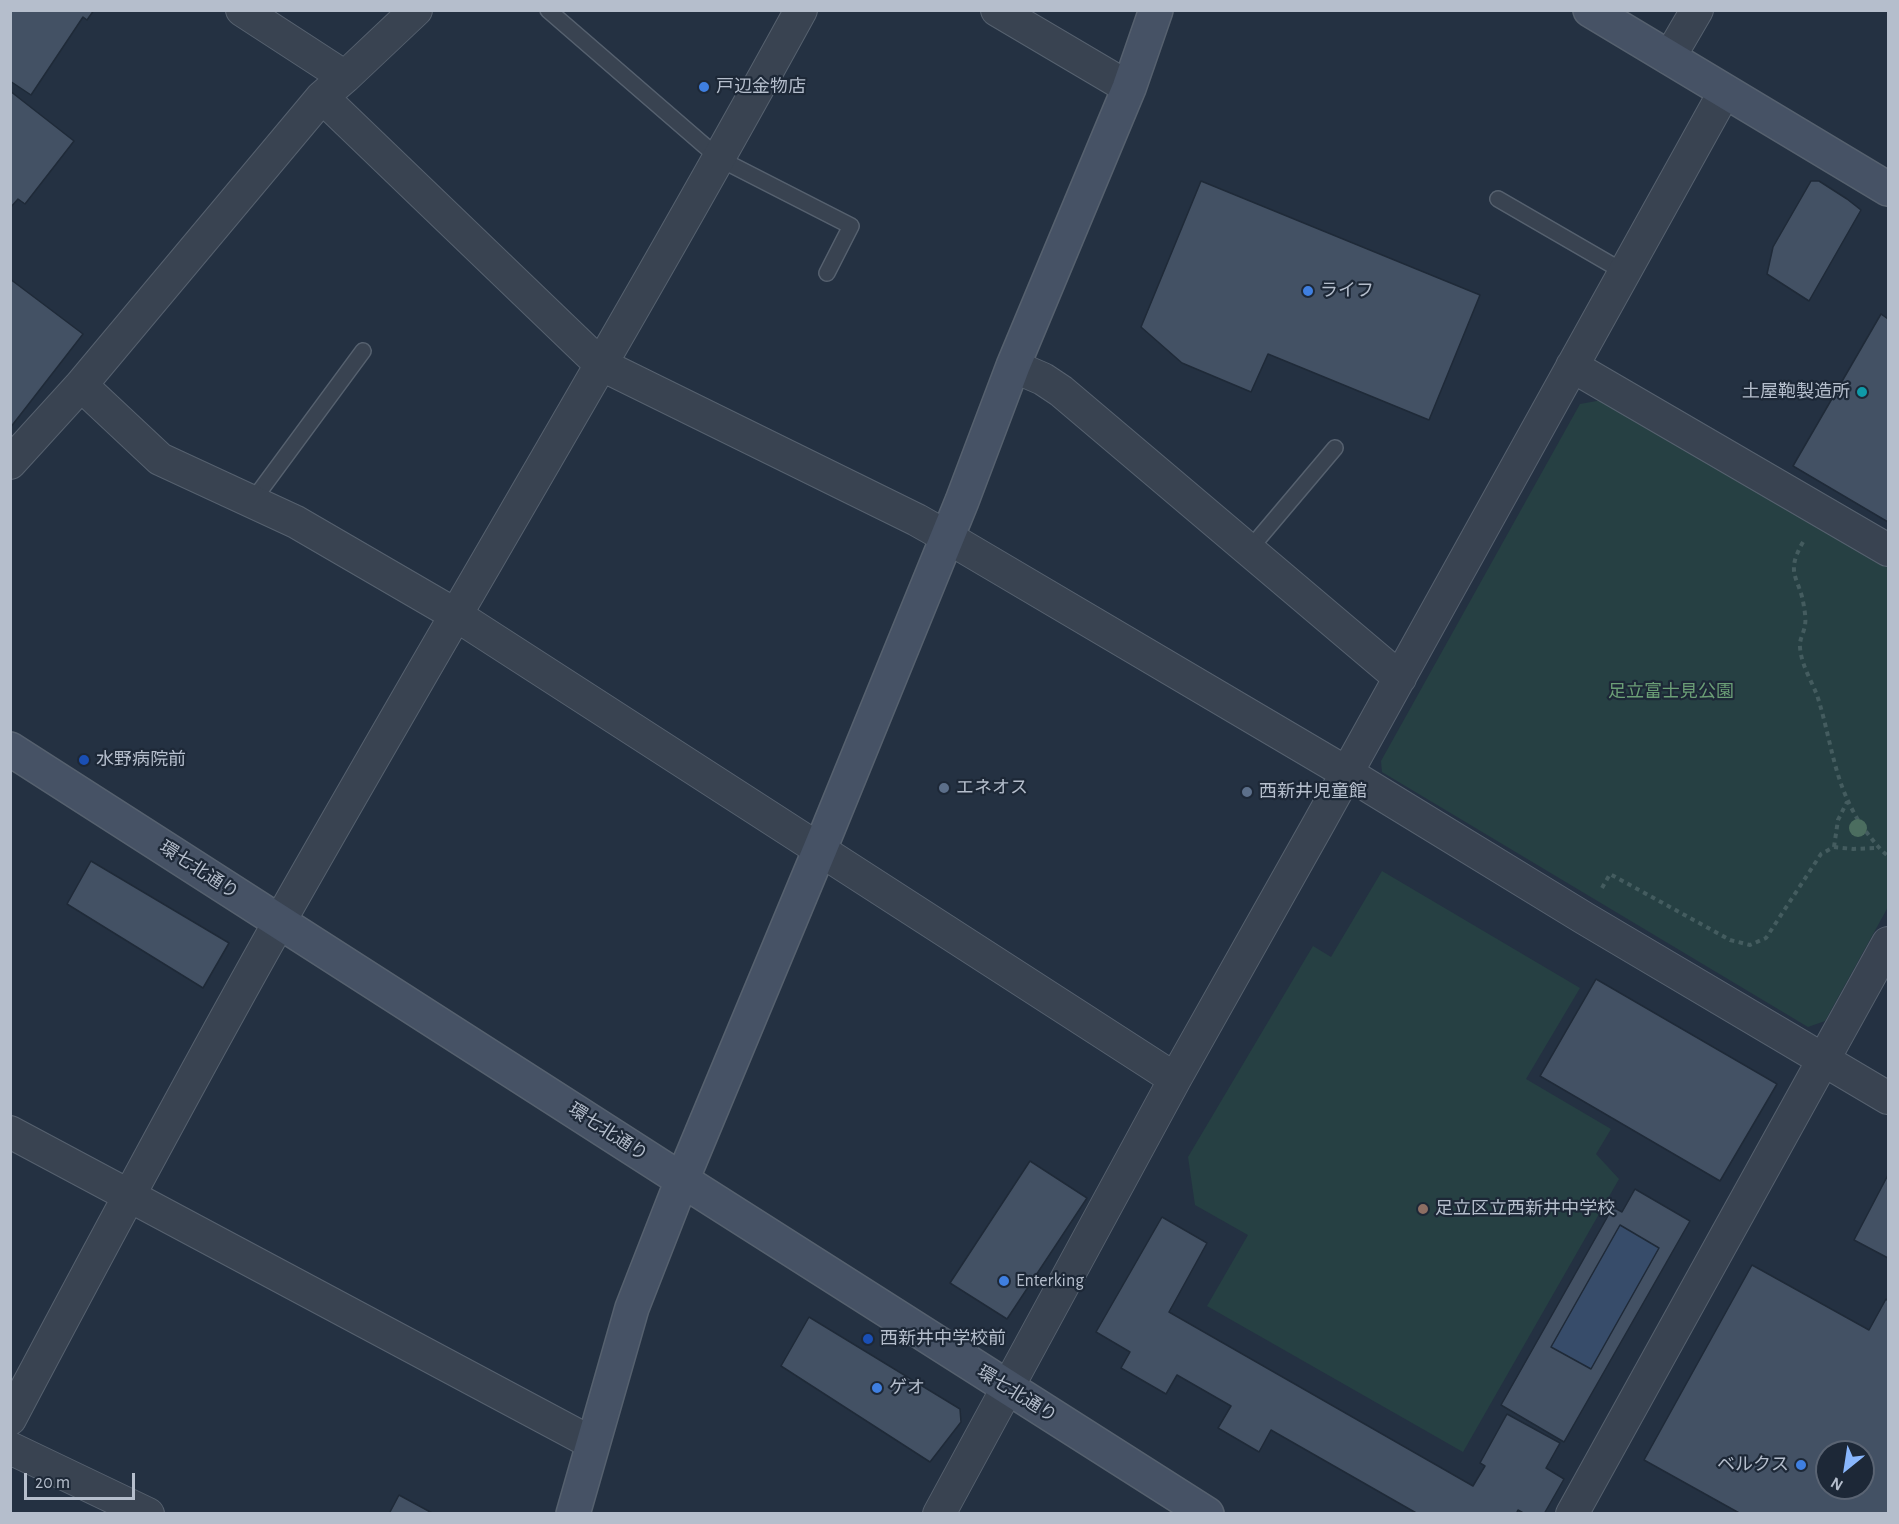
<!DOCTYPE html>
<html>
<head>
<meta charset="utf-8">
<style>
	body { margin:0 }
	#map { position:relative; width:1899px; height:1524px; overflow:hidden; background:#243142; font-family:"Alegreya Sans",sans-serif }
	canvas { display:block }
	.frame { position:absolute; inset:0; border:12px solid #b5becc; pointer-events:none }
	.north { position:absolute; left:1815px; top:1440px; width:60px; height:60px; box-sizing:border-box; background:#1d2837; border:2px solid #5a6473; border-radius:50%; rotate:210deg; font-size:16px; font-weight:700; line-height:24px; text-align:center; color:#b5becc }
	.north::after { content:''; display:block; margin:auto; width:21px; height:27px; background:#89b7fd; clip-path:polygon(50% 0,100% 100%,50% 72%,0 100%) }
	.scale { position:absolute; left:24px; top:1473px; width:111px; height:27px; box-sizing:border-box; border:3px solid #b5becc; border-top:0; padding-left:8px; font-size:18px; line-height:21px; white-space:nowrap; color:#b5becc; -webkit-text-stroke:4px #1d2837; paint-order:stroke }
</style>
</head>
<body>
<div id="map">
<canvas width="1899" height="1524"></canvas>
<div class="frame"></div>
<div class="north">N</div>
<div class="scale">20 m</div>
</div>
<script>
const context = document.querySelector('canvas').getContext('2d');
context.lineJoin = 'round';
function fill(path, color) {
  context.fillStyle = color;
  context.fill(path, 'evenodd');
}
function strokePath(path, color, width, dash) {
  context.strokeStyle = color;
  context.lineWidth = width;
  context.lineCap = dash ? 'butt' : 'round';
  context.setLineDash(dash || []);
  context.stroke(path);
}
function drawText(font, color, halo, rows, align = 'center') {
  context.font = font + ' "Alegreya Sans","Noto Sans JP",sans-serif';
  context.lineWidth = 4.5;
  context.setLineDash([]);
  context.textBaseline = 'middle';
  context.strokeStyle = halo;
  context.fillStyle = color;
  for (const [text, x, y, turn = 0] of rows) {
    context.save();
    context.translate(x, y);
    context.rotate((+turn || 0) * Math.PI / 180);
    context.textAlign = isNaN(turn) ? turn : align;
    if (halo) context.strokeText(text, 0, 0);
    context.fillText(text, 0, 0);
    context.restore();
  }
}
fill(new Path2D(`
	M1602,400L1888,568V907L1825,1021L1808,1027L1382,772L1381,761L1580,404Z
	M1382,871L1580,988L1526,1079L1611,1129L1596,1154L1619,1179L1463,1452L1207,1306L1248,1235L1195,1205L1188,1157L1313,946L1331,957Z`), '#264043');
fill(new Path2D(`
	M1620,1225L1659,1248L1591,1369L1551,1347Z`), '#374c6a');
const building = new Path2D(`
	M10,10H94L87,20L83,17L31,95L10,81Z
	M10,91L74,141L25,204L18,199L10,208Z
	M1201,181L1480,295L1429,420L1268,354L1251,392L1182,363L1141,327Z
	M1811,181H1819L1847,199L1861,210L1809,301L1767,274L1773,247Z
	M10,279L83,334L10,428Z
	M1881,314L1888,319V522L1793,466Z
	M91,861L229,943L203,988L67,904Z
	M1596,979L1777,1084L1720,1181L1540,1076Z
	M1030,1161L1087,1198L1007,1319L950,1283Z
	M1888,1175V1258L1854,1240Z
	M1635,1189L1690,1221L1564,1442L1501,1405L1613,1207L1622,1212ZM1620,1225L1659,1248L1591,1369L1551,1347Z
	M1162,1217L1207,1243L1169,1312L1473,1486L1485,1466L1480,1463L1507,1414L1560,1443L1546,1468L1564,1479L1544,1514H1525L1518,1510L1516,1514H1418L1271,1430L1259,1452L1218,1428L1231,1406L1177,1375L1166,1394L1121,1368L1130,1352L1096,1332Z
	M1752,1265L1869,1330L1886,1299L1888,1301V1514H1741L1644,1460ZM1827,1452H1863V1488H1827Z
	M809,1317L960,1409L961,1422L930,1462L781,1366Z
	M399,1495L434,1514H389Z`);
fill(building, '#435164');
strokePath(building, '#1f2a38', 1.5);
const lane = new Path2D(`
	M548,10L720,159L851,226L827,273
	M1498,199L1624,272
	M251,503L363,351
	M1248,551L1335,448`);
const street = new Path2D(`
	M242,10L345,77
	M997,10L1129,88
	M1669,58L1697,10
	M322,97L600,364L917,520L947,537L1347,773L1584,918L1888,1098
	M1013,366L1043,379L1061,391L1400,678
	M1572,366L1888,550
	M81,385L160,459L296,522L456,615L1175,1079
	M10,463L81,385L322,97L345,77L416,10
	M10,1132L592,1443
	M10,1419C99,1251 188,1084 281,919C453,615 633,317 801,10
	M10,1448L148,1514
	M939,1514L1175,1079L1319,823L1725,91
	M1572,1514L1888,943`);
const secondary = new Path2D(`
	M1590,10L1888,189
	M10,749L682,1180L1207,1514
	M573,1514L632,1308L682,1180L820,849L962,501L1013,366L1129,88L1156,10`);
strokePath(lane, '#56616f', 18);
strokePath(street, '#56616f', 34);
strokePath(secondary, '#56616f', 36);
strokePath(new Path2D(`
	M1803,542C1784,575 1800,577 1804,607C1805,613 1806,620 1805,625C1804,633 1799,640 1800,647C1801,664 1811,680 1817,695C1833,745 1833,784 1864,829C1872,839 1878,848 1888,856
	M1834,847L1838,820L1847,802
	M1602,888L1610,874L1730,940L1750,945L1766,938L1821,854L1834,847L1853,849L1877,848`), '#445c5f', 4, [4.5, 4.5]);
strokePath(lane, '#394351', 15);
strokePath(street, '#394351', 32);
strokePath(secondary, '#465265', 33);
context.fillStyle = '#4b6d5f';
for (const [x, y] of [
	[1858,828]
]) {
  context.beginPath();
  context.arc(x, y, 9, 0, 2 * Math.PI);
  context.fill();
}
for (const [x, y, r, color] of [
	[704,87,6,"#3f7fe0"],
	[1308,291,6,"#3f7fe0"],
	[1862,392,6,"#0f9aa8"],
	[84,760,6,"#1a4fb4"],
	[944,788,6,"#5c6f8a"],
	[1247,792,6,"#5c6f8a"],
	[1423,1209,6,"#8d6e63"],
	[1004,1281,6,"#3f7fe0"],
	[868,1339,6,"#1a4fb4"],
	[877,1388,6,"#3f7fe0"],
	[1801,1465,6,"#3f7fe0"]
]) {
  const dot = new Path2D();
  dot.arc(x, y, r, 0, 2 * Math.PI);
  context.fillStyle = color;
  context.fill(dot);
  strokePath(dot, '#1d2837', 2);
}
drawText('18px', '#b5becc', '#1d2837', [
	["戸辺金物店",716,87],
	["ライフ",1320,291],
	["土屋鞄製造所",1850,392,"right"],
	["水野病院前",96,760],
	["エネオス",956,788],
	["西新井児童館",1259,792],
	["足立区立西新井中学校",1435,1209],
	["Enterking",1016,1281],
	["西新井中学校前",880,1339],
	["ゲオ",889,1388],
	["ベルクス",1789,1465,"right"]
], 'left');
drawText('18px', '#6b9e76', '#1d2837', [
	["足立富士見公園",1671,692]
]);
drawText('18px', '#b5becc', '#1d2837', [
	["環七北通り",199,870,33],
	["環七北通り",608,1132,33],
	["環七北通り",1017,1394,32]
]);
</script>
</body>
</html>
